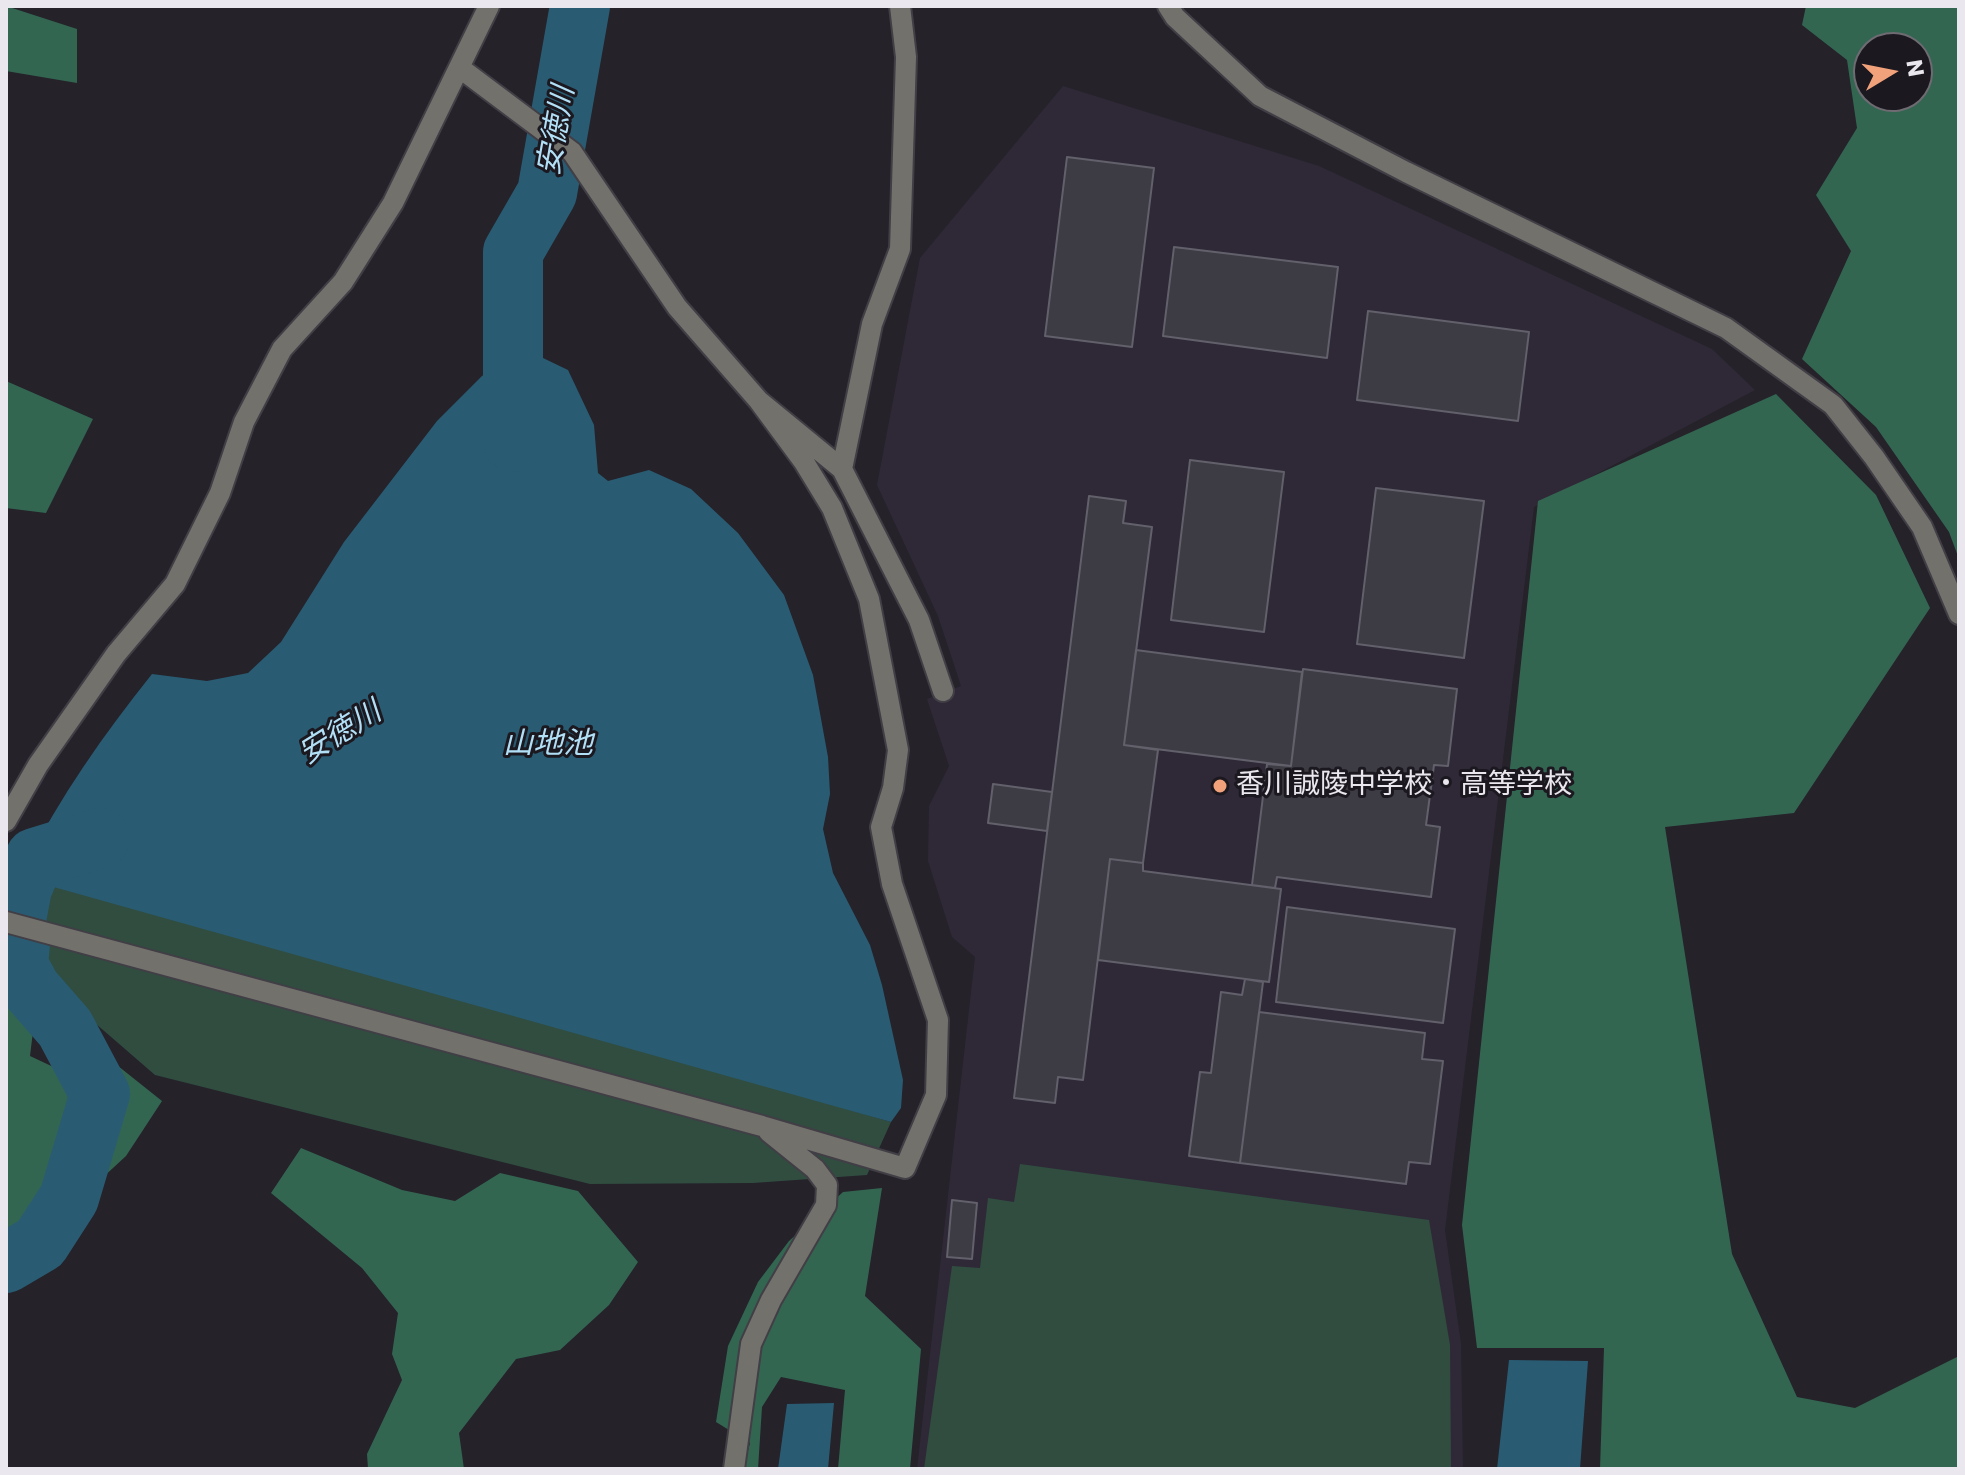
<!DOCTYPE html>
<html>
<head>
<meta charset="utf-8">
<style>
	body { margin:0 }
	#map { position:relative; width:1965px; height:1475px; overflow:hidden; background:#25222a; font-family:Poppins,sans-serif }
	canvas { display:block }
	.frame { position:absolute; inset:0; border:8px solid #eae8ee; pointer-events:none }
	.north { position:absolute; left:1853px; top:32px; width:80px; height:80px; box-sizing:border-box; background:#1c1820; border:2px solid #6e6b72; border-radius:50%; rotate:80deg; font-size:22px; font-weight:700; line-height:32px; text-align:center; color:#eae8ee }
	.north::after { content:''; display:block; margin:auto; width:28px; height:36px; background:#f1a27b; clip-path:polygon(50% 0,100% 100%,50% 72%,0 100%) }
</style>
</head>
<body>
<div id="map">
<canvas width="1965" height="1475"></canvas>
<div class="frame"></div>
<div class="north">N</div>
</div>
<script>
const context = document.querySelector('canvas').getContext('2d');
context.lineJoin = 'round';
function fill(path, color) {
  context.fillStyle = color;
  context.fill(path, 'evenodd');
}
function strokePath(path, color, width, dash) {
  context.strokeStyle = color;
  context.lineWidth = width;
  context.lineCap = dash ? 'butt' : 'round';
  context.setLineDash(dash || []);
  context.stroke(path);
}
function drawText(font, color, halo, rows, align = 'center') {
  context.font = font + ' Poppins,"Noto Sans JP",sans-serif';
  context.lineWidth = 6;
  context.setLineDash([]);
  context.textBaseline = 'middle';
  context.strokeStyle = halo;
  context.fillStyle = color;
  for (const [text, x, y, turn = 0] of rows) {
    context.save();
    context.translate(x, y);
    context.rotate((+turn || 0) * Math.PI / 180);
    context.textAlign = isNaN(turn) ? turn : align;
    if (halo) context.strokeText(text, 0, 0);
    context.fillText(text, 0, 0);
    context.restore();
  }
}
fill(new Path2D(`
	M1063,86L1319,166L1712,349L1755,390L1534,507L1445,1230L1461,1344L1463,1469H917L975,957L952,937L928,861L929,806L949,766L927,699L961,686L938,616L877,485L920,258Z`), '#2f2937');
fill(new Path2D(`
	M25,865L891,1122L867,1175L753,1183L590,1184L155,1075L6,946V927Z
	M1020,1164L1429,1220L1450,1345L1451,1469H924L952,1266L980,1268L988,1198L1014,1202Z`), '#304d40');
fill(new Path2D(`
	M6,6L77,29V83L6,71Z
	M1806,6H1959V559L1949,532L1876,427L1802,359L1851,251L1816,195L1857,128L1847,60L1802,25ZM1917,48V96H1869V48Z
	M6,381L93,419L46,513L6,508Z
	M1776,394L1876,495L1930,608L1794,813L1665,827L1732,1254L1797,1397L1855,1408L1959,1356V1469H1600L1604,1348H1477L1462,1225L1538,501Z
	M6,967L35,1015L30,1056L62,1071L98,1050L162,1101L126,1156L48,1228L6,1240Z
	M301,1148L402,1190L455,1201L500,1173L578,1191L638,1262L609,1305L560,1350L516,1359L459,1433L464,1469H368L367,1454L402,1380L392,1354L398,1313L362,1268L271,1193Z
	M882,1188L865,1296L921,1349L910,1469H838L845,1390L781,1377L762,1407L758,1469H743L750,1443L716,1422L728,1346L758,1282L789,1241L843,1192Z`), '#336651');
fill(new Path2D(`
	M543,358L568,370L594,425L598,473L608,481L649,470L691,489L738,533L784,595L813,675L828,757L830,794L823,829L833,873L870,945L882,985L903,1080L901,1108L891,1122L43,884L25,865C61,796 103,735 152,674L207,681L248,673L281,642L344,542L437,421L482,376L506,361Z
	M1509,1360L1588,1361L1580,1469H1497Z
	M834,1403L828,1469H778L787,1404Z`), '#295c73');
strokePath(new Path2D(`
	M513,442V252L547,193L580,6
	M6,1263L40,1243L69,1198L100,1094L65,1028L31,989L18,965L20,944L16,920L22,888L35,858L100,838`), '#295c73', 60);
const building = new Path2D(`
	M1067,157L1154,168L1132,347L1045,336Z
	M1174,247L1338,267L1327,358L1163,336Z
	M1368,311L1529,332L1518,421L1357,400Z
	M1190,460L1284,472L1264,632L1171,620Z
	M1376,488L1484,501L1464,658L1357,644Z
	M1089,496L1126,501L1123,523L1152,527L1124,745L1158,750L1143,863L1110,859L1083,1080L1058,1077L1055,1103L1014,1098Z
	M1136,650L1302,672L1291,766L1124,745Z
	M1303,669L1457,689L1448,766L1434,765L1426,825L1440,827L1431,897L1277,877L1275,888L1252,885L1267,764L1291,766Z
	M993,784L1052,792L1047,831L988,823Z
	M1110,859L1143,863V871L1281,889L1269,982L1098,960Z
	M1287,907L1455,929L1443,1023L1276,1002Z
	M1245,979L1263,982L1240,1163L1189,1156L1200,1072L1211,1073L1221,992L1242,995Z
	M1259,1012L1425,1033L1422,1059L1443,1061L1430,1164L1409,1162L1406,1184L1240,1163Z
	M952,1200L977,1203L972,1259L947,1257Z`);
fill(building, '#3d3b44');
strokePath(building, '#62606a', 2);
const minor = new Path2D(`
	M1168,6L1175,17L1260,96L1406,172L1726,328L1833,405L1874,457L1922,527L1959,614
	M460,68L572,152L677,307L759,401L842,469L919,620L943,691
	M842,469L872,324L900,249L906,57L900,6
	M6,821L38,765L116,654L175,584L220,493L244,422L282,349L343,282L393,203L489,6
	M6,922L762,1126L905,1168L936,1095L938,1020L892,884L881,827L893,788L898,750L869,599L832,508L804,462L759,401
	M734,1469L751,1344L771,1300L826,1205L827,1185L815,1169L769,1132`);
strokePath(minor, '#413e45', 24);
strokePath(minor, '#72716c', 20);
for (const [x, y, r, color] of [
	[1220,786,8,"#f1a27b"]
]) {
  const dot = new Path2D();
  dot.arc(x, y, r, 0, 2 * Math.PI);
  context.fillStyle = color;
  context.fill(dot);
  strokePath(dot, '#1c1820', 3);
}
drawText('28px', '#eae8ee', '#1c1820', [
	["香川誠陵中学校・高等学校",1236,786]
], 'left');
drawText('italic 30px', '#b1dff6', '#1c1820', [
	["安徳川",558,131,-80],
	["安徳川",341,734,-32],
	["山地池",548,745]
]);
</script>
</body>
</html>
